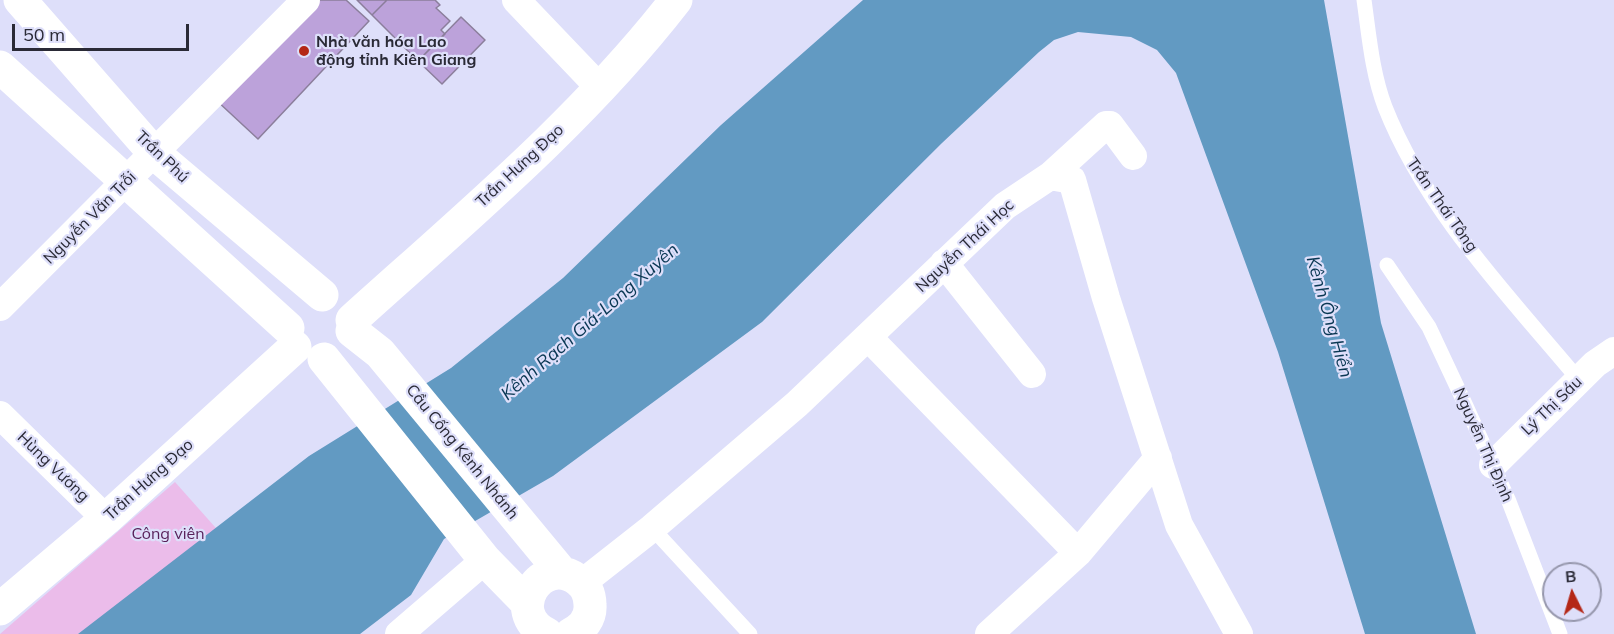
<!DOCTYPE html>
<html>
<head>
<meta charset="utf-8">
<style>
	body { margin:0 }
	#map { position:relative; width:1614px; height:634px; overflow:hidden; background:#dedffa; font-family:Mulish,sans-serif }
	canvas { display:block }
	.north { position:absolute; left:1542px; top:562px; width:60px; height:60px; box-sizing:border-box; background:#dedffa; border:2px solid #9697ac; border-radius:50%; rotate:355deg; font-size:16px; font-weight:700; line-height:24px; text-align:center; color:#2a2a36 }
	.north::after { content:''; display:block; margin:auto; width:21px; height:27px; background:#b42716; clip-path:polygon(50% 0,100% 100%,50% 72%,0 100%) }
	.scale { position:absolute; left:12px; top:24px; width:177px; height:27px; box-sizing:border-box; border:3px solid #2a2a36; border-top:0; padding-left:8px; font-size:18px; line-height:21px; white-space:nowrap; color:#2a2a36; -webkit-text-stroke:4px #dedffa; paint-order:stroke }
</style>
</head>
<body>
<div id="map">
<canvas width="1614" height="634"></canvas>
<div class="north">B</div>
<div class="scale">50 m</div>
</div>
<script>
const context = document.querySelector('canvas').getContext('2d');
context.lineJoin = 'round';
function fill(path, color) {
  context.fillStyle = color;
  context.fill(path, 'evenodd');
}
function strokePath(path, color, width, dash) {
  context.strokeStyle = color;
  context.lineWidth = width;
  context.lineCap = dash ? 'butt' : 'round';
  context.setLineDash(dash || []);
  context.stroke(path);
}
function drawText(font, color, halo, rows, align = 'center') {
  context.font = font + ' Mulish,sans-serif';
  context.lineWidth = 4.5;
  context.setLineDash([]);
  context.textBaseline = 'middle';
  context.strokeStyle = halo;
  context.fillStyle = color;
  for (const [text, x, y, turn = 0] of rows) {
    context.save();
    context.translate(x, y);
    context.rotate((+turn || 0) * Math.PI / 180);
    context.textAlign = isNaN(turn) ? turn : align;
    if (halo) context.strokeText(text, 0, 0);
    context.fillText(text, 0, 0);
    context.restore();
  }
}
fill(new Path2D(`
	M175,482L223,536L97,634H0Z`), '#ebbcea');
fill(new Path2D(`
	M863,0H1324L1381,323L1476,634H1365L1278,352L1176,73L1157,50L1131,37L1078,32L1054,40L1039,52L942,143L762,322L553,476L444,539L411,595L360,634H78L309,456L451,368L563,278L721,125Z`), '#629ac2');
const building = new Path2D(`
	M315,0H346L369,21L258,139L216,100Z
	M357,0H387L372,15Z
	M387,0H435L440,5L436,8L450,21L441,30L445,34L418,61L372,15Z
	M461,17L485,40L442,84L418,61Z`);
fill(building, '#bca2da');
strokePath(building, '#8b7e9b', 1.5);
strokePath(new Path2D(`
	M1364,0C1369,35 1372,73 1385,107C1426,211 1508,295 1579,380
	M1387,265L1429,327L1466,406L1508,499L1560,634
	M652,528L750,634`), '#fff', 15);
strokePath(new Path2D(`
	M516,0L600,88
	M1050,176L1106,125H1110L1133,156
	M944,263L1032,374
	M0,307L306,0
	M868,337L1078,553
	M0,415L106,519
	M1493,465L1595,364L1614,351
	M582,583L652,528L797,404L1005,206L1050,176L1072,180L1106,298L1179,525L1239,634
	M399,634L485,560
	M989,634L1078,553L1158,458`), '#fff', 28);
strokePath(new Path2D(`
	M352,320C464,219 583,120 676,0
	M0,609L106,519L295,347`), '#fff', 33);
strokePath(new Path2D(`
	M20,0L154,153L322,295
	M0,67L288,328
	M352,331L380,353L562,573
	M324,359L485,560L527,603
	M547,634C503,612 542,553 578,580C586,586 590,595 590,605C591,618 583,628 571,634`), '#fff', 33);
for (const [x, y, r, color] of [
	[304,51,6,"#b42716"]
]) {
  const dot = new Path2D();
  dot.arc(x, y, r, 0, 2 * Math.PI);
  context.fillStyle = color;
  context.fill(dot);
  strokePath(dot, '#dedffa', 2);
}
drawText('bold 16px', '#2a2a36', '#dedffa', [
	["Nhà văn hóa Lao",316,42],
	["động tỉnh Kiên Giang",316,60]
], 'left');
drawText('16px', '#2a2a36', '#dedffa', [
	["Trần Phú",162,157,44],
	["Trần Hưng Đạo",520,166,-43],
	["Trần Thái Tông",1442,205,55],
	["Nguyễn Văn Trỗi",90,218,-45],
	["Nguyễn Thái Học",965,246,-43],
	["Lý Thị Sáu",1552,406,-44],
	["Nguyễn Thị Định",1483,445,66],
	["Cầu Cống Kênh Nhánh",462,452,51],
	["Hùng Vương",53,467,44],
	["Trần Hưng Đạo",149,480,-42]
]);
drawText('16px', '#571f59', '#dedffa', [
	["Công viên",168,534]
]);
drawText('italic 18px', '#093753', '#dedffa', [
	["Kênh Ông Hiển",1329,317,74],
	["Kênh Rạch Giá-Long Xuyên",590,322,-41]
]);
</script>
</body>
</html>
